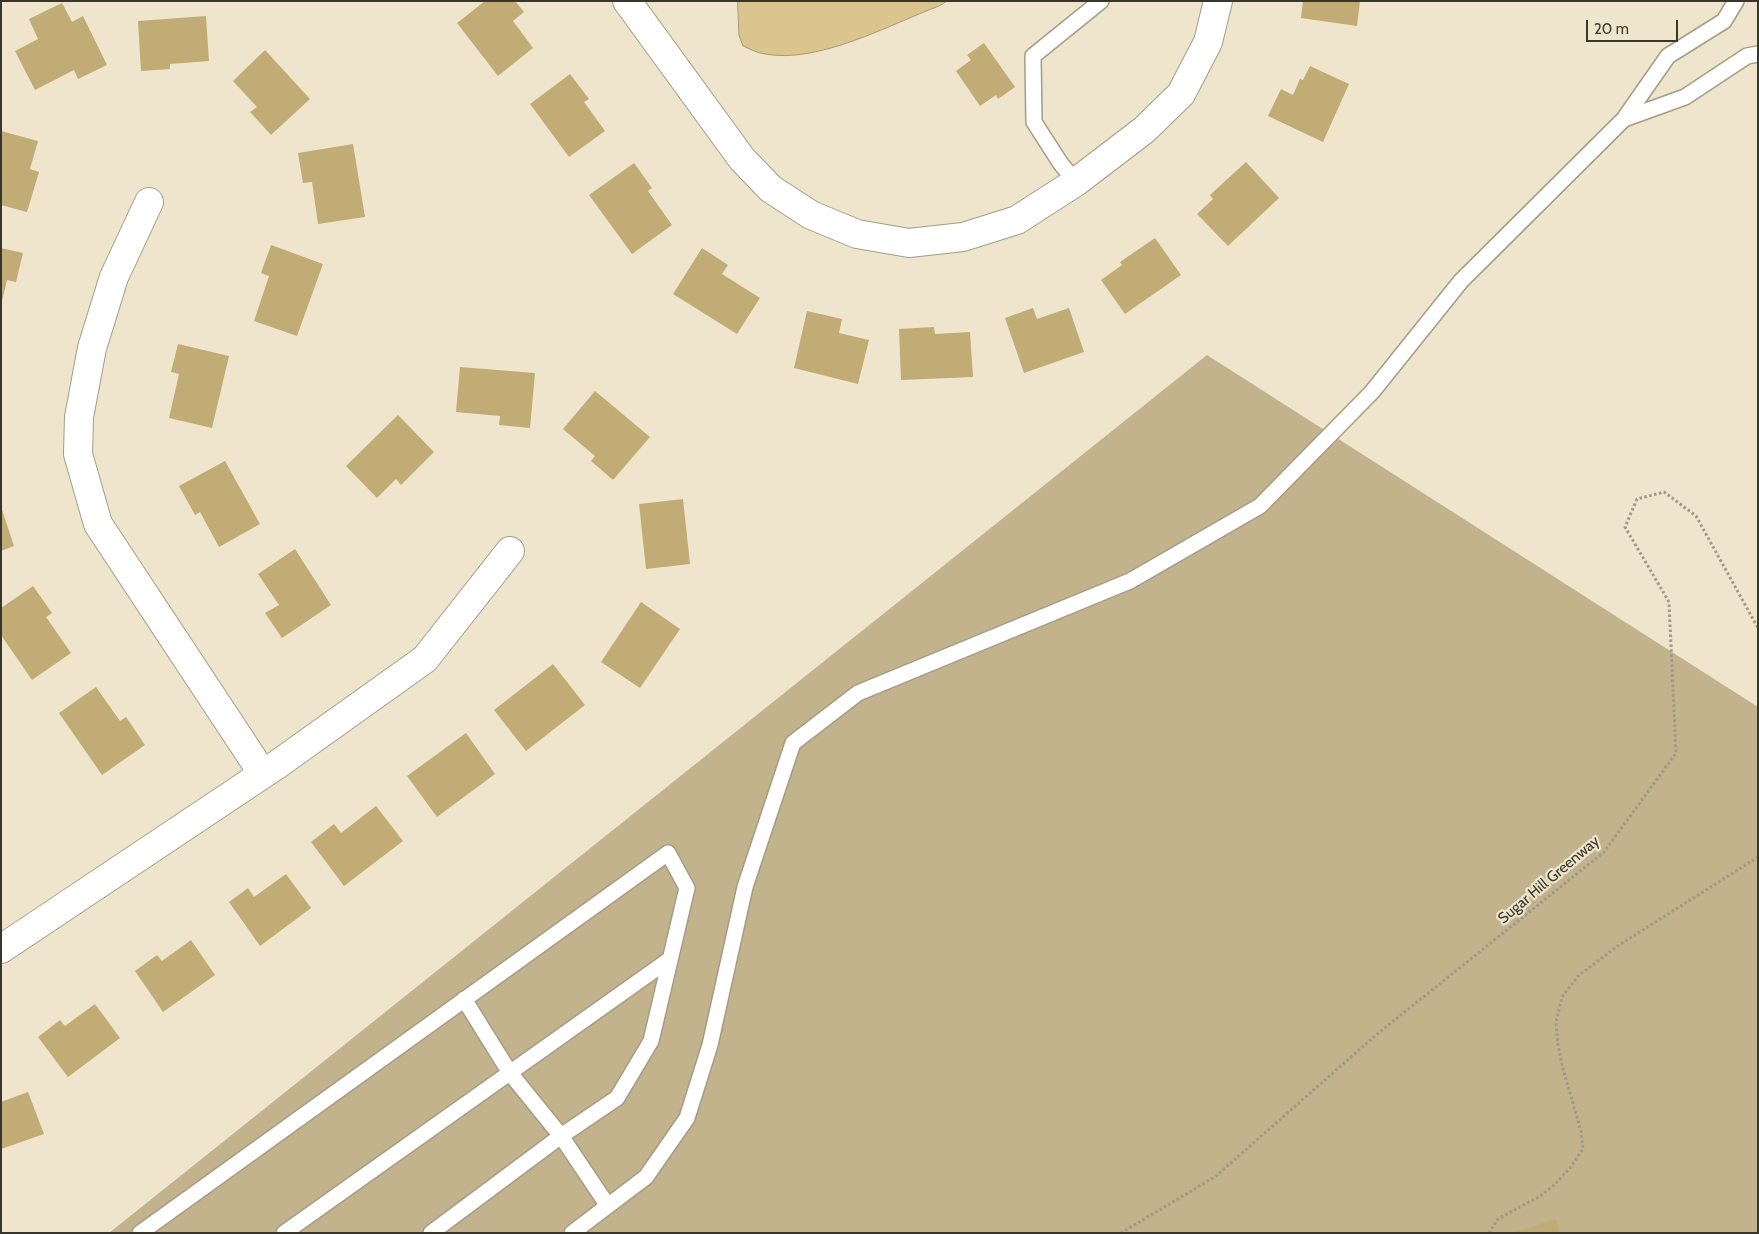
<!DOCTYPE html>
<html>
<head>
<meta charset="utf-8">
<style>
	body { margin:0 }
	#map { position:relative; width:1759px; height:1234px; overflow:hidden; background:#eee5cc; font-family:Cabin,sans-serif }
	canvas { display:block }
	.frame { position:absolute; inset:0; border:2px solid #39362c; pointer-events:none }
	.scale { position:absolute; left:1586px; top:20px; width:92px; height:22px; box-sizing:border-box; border:2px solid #39362c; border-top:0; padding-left:6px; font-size:15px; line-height:18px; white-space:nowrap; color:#39362c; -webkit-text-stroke:4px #eee5cc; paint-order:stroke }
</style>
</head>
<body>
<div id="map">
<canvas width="1759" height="1234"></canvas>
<div class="frame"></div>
<div class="scale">20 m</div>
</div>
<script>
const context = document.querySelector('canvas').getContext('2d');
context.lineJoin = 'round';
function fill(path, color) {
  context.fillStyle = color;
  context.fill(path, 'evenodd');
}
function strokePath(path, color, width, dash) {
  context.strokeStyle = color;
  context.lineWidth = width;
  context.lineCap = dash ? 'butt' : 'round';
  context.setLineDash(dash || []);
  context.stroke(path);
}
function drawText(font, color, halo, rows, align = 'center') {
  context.font = font + ' Cabin,sans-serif';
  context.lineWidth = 4.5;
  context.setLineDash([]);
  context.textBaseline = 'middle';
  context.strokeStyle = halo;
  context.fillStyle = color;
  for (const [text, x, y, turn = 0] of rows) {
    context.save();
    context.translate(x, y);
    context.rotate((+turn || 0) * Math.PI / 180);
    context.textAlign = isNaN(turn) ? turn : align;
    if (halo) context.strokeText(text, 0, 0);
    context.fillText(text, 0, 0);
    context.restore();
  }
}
fill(new Path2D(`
	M1207,355L1758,707V1233H109Z`), '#c2b38d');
const water = new Path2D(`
	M738,1H947L939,6C889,25 818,64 765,54C757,53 750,49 743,46L739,35Z`);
fill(water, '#dbc58e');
strokePath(water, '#aa9a71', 1);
fill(new Path2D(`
	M485,1H515L524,12L513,21L533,48L498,76L457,23Z
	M1303,1H1360L1357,26L1301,18Z
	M62,3L72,22L83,16L107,65L78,79L74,70L35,90L15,51L38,39L29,19Z
	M206,16L209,61L170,64V69L141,71L138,21Z
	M984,43L1015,87L998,99L996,95L980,106L956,71L971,60L967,55Z
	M265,50L310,99L271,135L250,112L257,107L233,81Z
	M1310,66L1349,84L1323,142L1268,116L1281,89L1293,95L1300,79L1303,80Z
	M570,74L589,99L584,102L605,131L569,157L530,104Z
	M1,131L38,141L30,169L39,172L27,212L1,205Z
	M353,144L365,217L318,224L312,182L303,183L298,153Z
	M1246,162L1279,198L1228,246L1197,214L1213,199L1210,195Z
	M634,163L652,188L648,191L672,225L632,254L589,195Z
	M1155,238L1181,275L1125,314L1101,280L1122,265L1120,262Z
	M271,245L323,264L297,336L254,321L269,276L261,273Z
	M1,248L23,253L16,282L7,280L2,301Z
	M702,248L728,265L722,274L760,298L737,334L673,294Z
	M1033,308L1037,319L1069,308L1084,352L1024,373L1005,318Z
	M807,311L842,319L839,333L869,340L858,384L794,368Z
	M934,327L935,334L970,332L973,377L901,380L899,329Z
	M178,344L229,356L212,428L169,418L179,374L171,372Z
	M460,367L535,373L530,428L499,425L500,416L456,412Z
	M595,391L650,437L613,480L591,461L595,456L563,429Z
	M398,415L434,452L401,485L396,479L377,498L346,466Z
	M225,461L260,524L219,547L200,512L195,515L179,486Z
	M683,499L690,564L646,569L639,504Z
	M1,507L14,546L1,551Z
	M295,549L331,605L282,638L265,613L279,605L258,574Z
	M33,586L52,613L46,617L71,653L32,680L1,635V608Z
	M641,602L680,629L640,688L601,662Z
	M553,664L585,705L526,751L494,710Z
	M96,687L120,721L126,717L145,745L102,775L59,713Z
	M466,733L495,774L437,817L407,776Z
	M376,806L403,841L344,886L311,842L334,824L341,833Z
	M286,874L311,908L260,946L229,902L248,888L254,897Z
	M191,940L215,975L163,1012L135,971L157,955L162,961Z
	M95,1004L120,1038L68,1077L38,1037L60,1020L65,1026Z
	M28,1092L44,1134L1,1149V1102Z
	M1556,1219L1560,1233H1516V1232Z`), '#c1ac76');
const lane = new Path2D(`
	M1624,119L1685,97L1747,56L1758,54
	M1076,182L1061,164L1034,122L1033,56L1101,1
	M464,999L510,1073L561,1136L608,1206
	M140,1233L668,853L687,888L651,1041L617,1098L561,1136L431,1233
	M284,1233L670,959
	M572,1233L646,1177L687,1118L710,1045L745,887L793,743L858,693L1130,581L1260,506L1372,392L1461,281L1624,119L1668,56L1724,21L1736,1`);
const street = new Path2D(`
	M627,1L742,159L771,189L811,215L857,234L909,243L963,237L1017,220L1076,182L1144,130L1181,94L1208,42L1218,1
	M149,202L114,277L92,348L79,417L78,454L98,524L263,774
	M1,949L278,764L425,659L510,551`);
strokePath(lane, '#a59c85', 18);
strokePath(street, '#a59c85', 30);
strokePath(new Path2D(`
	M1121,1233L1216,1176L1376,1035L1604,852L1676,753L1669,602L1625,527L1637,499L1664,492L1696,516L1758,628
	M1489,1233L1498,1219L1540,1196L1554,1185L1570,1168L1583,1149L1581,1131L1563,1069L1558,1046L1556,1022L1562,997L1578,976L1619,945L1758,857`), '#9f9986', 3, [2.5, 2.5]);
strokePath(lane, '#fff', 15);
strokePath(street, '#fff', 28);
drawText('15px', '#39362c', '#eee5cc', [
	["Sugar Hill Greenway",1549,880,-40]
]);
</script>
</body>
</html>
